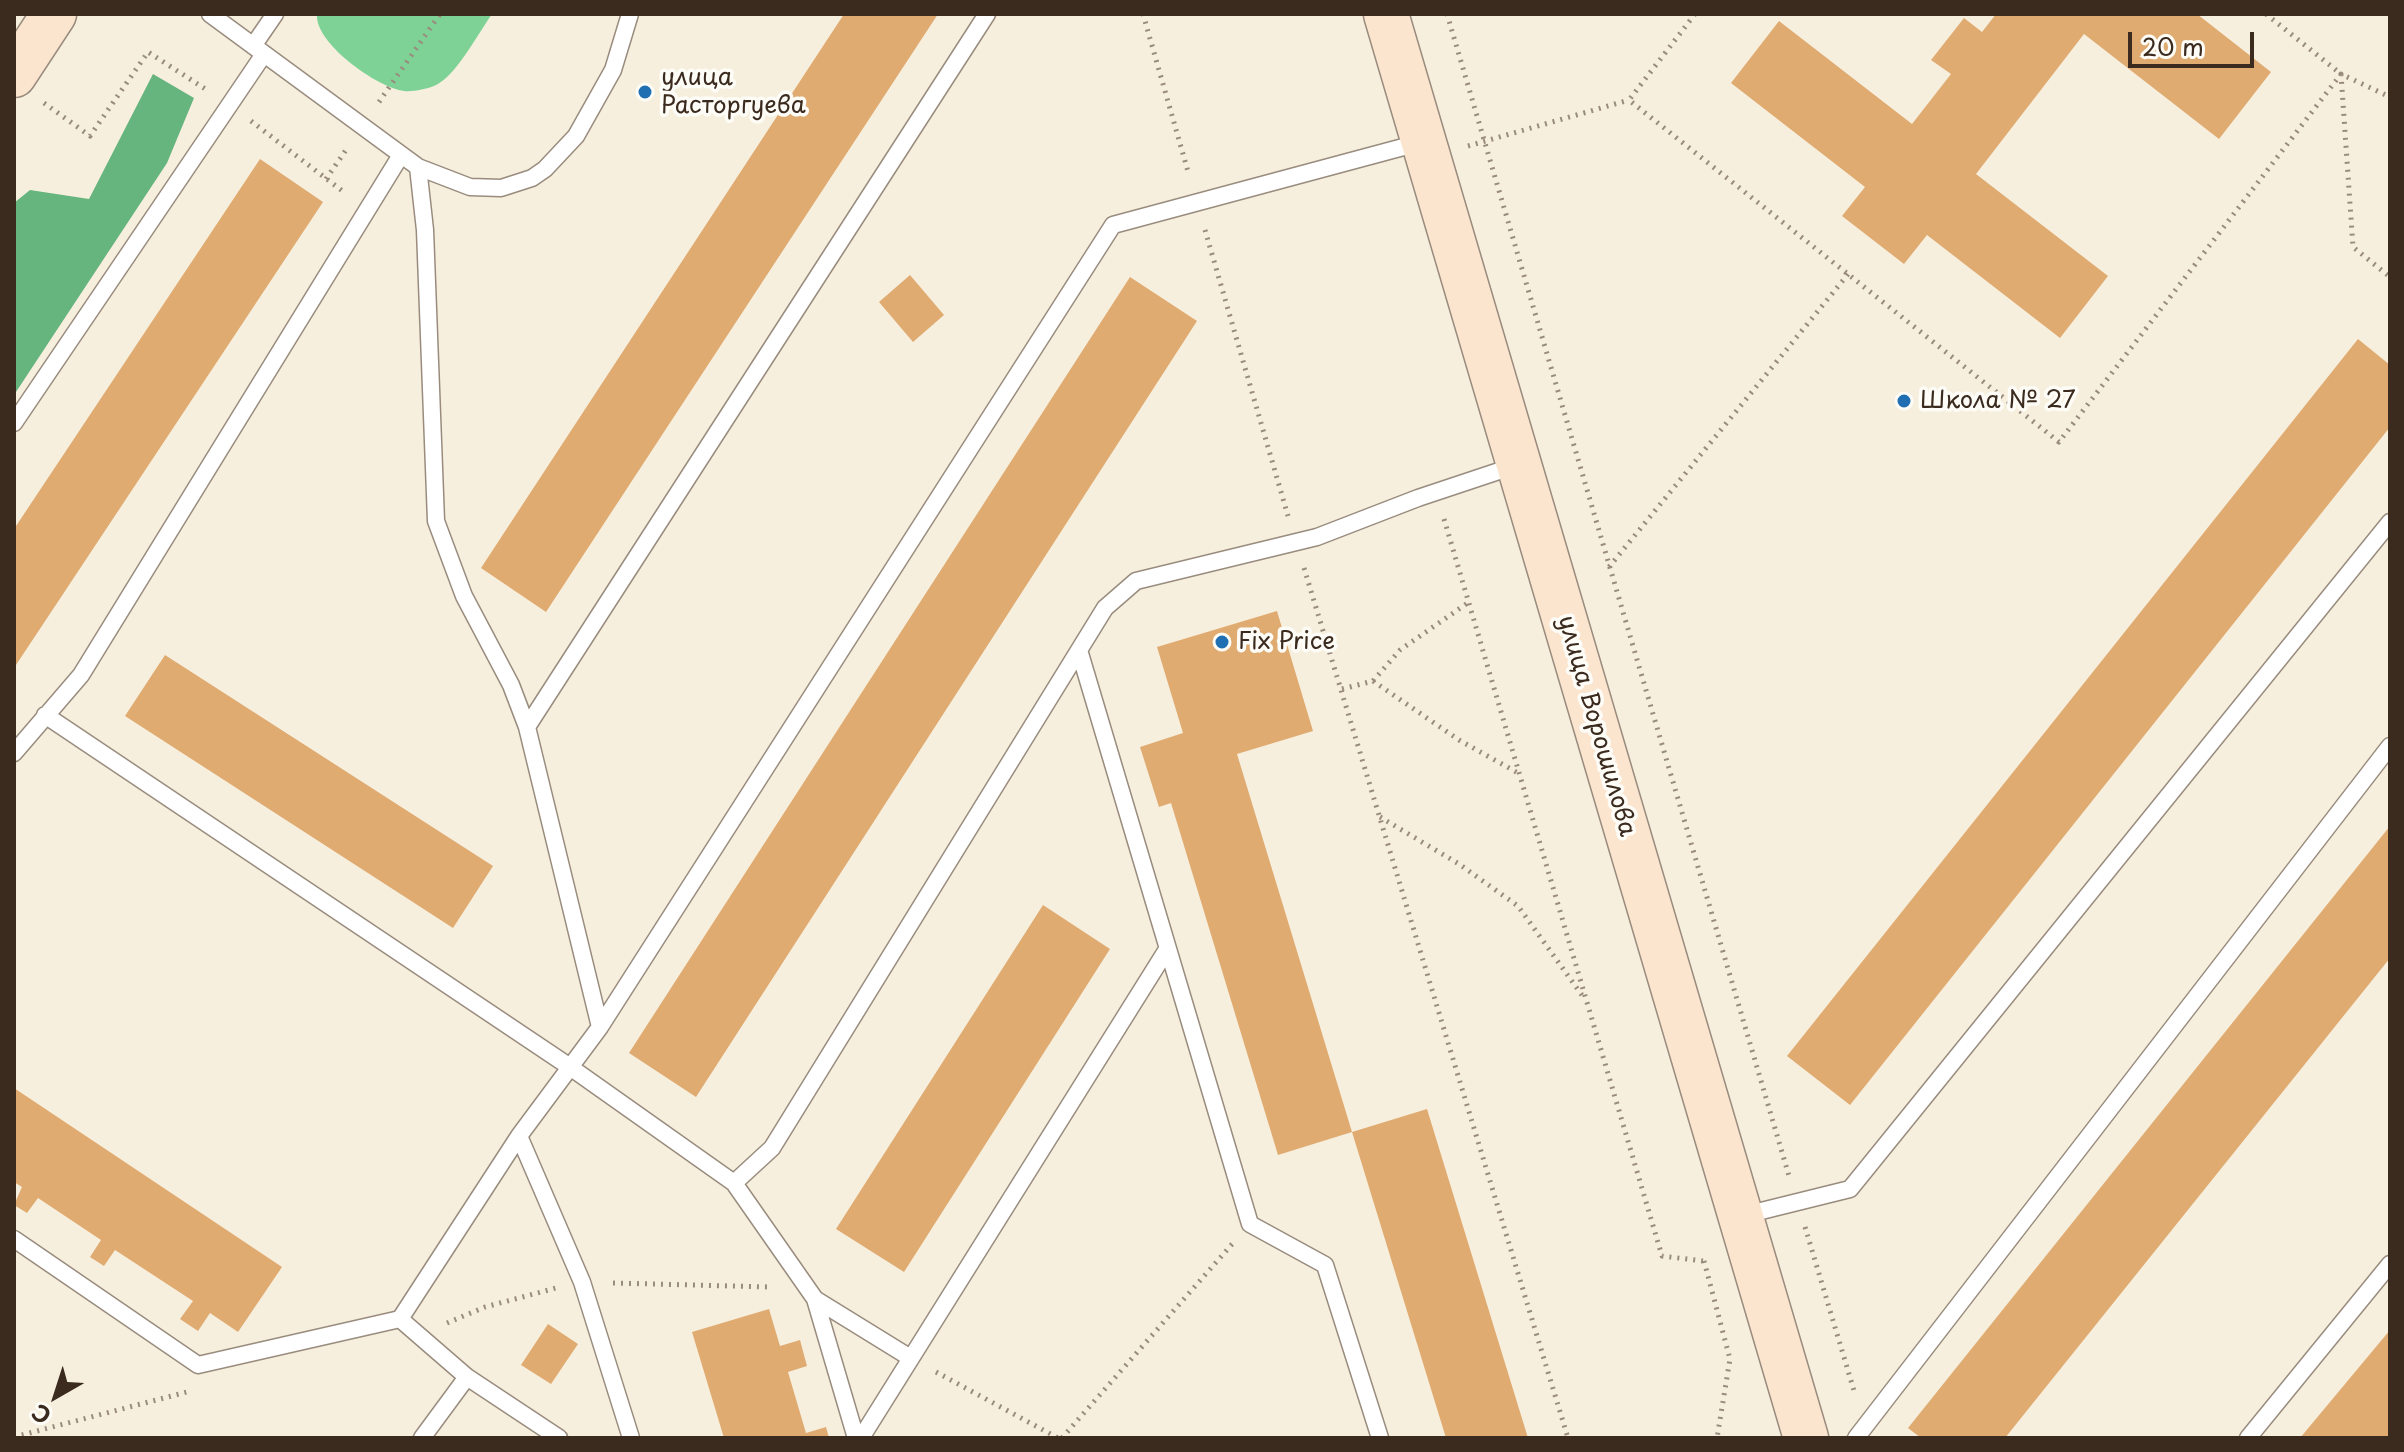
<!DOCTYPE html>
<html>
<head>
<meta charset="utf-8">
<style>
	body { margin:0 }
	#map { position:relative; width:2404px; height:1452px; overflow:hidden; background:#f7efde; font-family:"Playpen Sans",sans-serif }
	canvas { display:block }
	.frame { position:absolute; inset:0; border:16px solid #3b2a1e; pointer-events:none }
	.north { position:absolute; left:16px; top:1356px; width:80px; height:80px; -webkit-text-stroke:6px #fdfcf7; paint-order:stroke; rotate:219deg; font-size:22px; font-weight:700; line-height:32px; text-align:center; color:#3b2a1e }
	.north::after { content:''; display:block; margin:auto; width:28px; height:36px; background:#3b2a1e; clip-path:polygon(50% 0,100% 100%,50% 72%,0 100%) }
	.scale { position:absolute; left:2128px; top:32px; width:126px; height:36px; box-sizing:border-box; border:4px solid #3b2a1e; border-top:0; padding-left:10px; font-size:24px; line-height:28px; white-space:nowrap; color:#3b2a1e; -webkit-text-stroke:6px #fdfcf7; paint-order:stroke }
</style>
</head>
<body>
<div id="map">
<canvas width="2404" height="1452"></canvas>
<div class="frame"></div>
<div class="north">С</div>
<div class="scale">20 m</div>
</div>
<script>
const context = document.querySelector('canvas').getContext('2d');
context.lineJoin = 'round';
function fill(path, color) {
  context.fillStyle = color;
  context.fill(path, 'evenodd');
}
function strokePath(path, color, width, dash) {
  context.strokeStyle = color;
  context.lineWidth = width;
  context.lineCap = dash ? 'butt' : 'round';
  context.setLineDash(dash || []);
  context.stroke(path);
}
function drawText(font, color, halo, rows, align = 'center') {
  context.font = font + ' "Playpen Sans",sans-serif';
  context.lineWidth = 7;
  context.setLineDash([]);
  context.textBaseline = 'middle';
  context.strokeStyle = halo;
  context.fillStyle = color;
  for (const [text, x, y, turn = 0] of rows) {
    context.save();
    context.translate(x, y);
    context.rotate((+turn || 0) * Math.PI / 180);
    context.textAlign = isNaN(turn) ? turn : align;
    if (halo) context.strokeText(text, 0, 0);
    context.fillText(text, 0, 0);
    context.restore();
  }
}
fill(new Path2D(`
	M317,14H492C479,32 455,78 434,86C426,89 413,92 404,91C378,88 314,43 317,14Z`), '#7ed295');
fill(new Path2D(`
	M153,74L194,98L167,163L14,395V203L30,190L89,199Z`), '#66b47e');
fill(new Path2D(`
	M844,14H938L546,612L481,568Z
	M1996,14H2197L2271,72L2219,139L2084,34L1976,174L2108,276L2060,338L1927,235L1904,264L1842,216L1865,187L1731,83L1779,21L1912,124L1951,74L1931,60L1964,18L1982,32Z
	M260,159L323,202L14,668V529Z
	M910,275L944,315L913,342L879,302Z
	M1130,277L1197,321L696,1097L629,1053Z
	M2358,339L2390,365V427L1850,1105L1787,1056Z
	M1277,611L1313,731L1237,754L1352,1132L1427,1109L1528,1438H1446L1352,1132L1278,1155L1171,803L1159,807L1140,747L1183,733L1157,647Z
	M165,655L493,866L453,928L125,716Z
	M2390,826V958L2005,1438H1921L1908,1428Z
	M1043,905L1110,949L904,1272L836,1229Z
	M14,1088L282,1267L238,1332L210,1313L198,1331L180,1319L193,1301L115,1250L104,1266L90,1257L101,1240L38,1198L27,1213L14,1205L22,1187L14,1182Z
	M769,1309L780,1346L800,1340L807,1366L788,1372L806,1433L826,1427L829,1438H724L692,1332Z
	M548,1324L578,1344L551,1384L521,1365Z
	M2390,1330V1438H2300Z`), '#dfab71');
const lane = new Path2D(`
	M210,14L418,167L470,187L501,188L532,178L545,169L576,136L613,70L630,14
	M253,46L275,14
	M418,167L425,230L436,521L464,596L511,685L527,727L600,1027L519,1136L400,1319L467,1377L422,1438
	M14,423L264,54
	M1079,650L1250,1224L1325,1265L1380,1438
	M45,715L570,1067L734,1183L815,1299L909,1357
	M527,727L987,14
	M14,753L81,675L401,155
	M600,1027L1113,225L1422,142
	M519,1136L582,1282L631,1438
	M734,1183L772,1148L1105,608L1136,581L1317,537L1418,498L1517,465
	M1741,1216L1850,1189L2390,522
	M14,1239L198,1365L400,1319
	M815,1299L856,1438
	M467,1377L559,1438
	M861,1438L1166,951
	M1856,1438L2390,746
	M2248,1438L2390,1264`);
const secondary = new Path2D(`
	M1386,14L1806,1438
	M14,75L54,14`);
strokePath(lane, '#998c7e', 19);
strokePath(secondary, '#998c7e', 47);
strokePath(new Path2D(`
	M1143,14L1189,175
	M1447,14L1789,1176
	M1695,14L1629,100L2059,442L2341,74L2390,97
	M2266,14L2341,74L2353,247L2390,277
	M379,102L440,14
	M44,103L90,136L148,52L207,90
	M251,121L345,193
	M1468,146L1629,100
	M326,179L346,150
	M1205,230L1288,516
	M1444,519L1662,1256L1703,1261
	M1609,567L1849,273
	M1304,568L1568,1438
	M1373,681L1400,650L1469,602
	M1342,689L1373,681L1459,740L1518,773
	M1380,817L1459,864L1518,906L1584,998
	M1805,1227L1855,1394
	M1704,1261L1730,1359L1717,1438
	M613,1283L771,1287
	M447,1323L485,1307L556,1288
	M936,1372L1058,1438
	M14,1437L187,1392
	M1062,1438L1233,1243`), '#998c7e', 5, [2, 6]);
strokePath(lane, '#fff', 16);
strokePath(secondary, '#fce5cf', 44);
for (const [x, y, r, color] of [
	[645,92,8,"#1f6fb2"],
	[1904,401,8,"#1f6fb2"],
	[1222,642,8,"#1f6fb2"]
]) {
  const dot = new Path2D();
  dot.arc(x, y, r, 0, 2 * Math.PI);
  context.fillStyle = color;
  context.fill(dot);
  strokePath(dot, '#fdfcf7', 3);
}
drawText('24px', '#3b2a1e', '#fdfcf7', [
	["улица",661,78],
	["Расторгуева",661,106],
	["Школа № 27",1920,401],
	["Fix Price",1238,642]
], 'left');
drawText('24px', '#3b2a1e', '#fdfcf7', [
	["улица Ворошилова",1596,726,74]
]);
</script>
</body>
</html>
